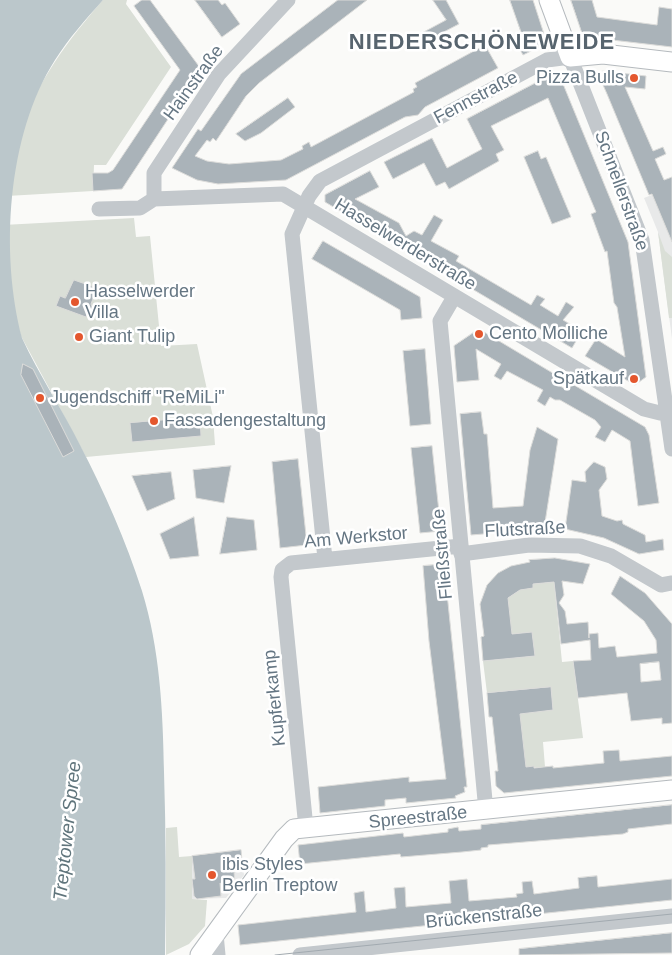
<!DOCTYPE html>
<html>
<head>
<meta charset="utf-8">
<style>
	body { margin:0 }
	canvas { display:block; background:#fafaf8 }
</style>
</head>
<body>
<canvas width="672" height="955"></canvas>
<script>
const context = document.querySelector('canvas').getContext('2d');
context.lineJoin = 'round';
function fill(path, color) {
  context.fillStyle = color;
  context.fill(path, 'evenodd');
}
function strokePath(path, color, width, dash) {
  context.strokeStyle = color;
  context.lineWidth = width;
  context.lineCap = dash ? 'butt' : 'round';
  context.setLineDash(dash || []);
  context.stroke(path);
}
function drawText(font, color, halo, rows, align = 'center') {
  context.font = font + ' Helvetica,sans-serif';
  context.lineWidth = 5;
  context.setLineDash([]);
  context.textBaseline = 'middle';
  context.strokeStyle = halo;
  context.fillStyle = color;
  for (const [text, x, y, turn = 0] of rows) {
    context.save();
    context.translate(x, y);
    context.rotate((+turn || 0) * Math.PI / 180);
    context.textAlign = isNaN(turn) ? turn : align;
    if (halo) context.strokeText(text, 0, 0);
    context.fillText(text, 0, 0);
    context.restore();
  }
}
fill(new Path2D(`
	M672,187V339L658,232L644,198Z
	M241,850L244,875L226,898L192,899V856Z`), '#e8e9e9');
fill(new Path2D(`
	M103,0H127L126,4L171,67L106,165H94L93,191L7,196C11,175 15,153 21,132C36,82 69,39 103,0Z
	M134,218L136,237L150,236L161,346L197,344L213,417L215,445L86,457L21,336L6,285L3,225Z
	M658,232L665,251L672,257V318H669Z
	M554,582L562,662L573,661L583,738L543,742L545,767L519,768L525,763L521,726L516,714L553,710L551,687L487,693L483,661L535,656L532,632L510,634L508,598L520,590L533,588V584Z
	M177,827L179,857L192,856V899L207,900L205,926L189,944L166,955V828Z`), '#dadfd7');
fill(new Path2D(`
	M0,0H103C86,19 69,38 55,60C7,135 0,254 22,338C39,375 62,409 80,445C104,491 126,541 142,591C160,649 163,711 164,772C166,833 166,894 165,955H0Z`), '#bbc7cb');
const building = new Path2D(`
	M142,0H150L201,69L122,189L93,191L92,173H108L113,170L180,70L134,6Z
	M195,0H218L222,5L225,3L240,24L222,37Z
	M338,0H367L259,83L246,96L216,141L213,138L210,142L207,140L195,156L207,161L229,164L281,160L303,149L302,146L309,142L311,147L414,92L413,89L417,87L415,83L485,45L498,68L425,107L418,115L405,117L286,180L218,184L197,180L172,168L198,129L201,131L241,74Z
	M433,0H446L459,24L411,49L407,41L446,20Z
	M510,0H533L544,34L539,47L523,55L513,37L521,33Z
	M571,0H592L597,17L657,25L659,7L672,9V47L586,37L582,33Z
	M603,71L646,76L645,89L625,87L653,151L663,147L666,154L655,159L664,180L672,177V242L652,194L649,195L607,94L599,76Z
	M551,75L561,79L628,242L646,377L635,385L585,356L596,339L625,357L617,307L614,303L607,251L605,252L591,214L596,212L548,98L491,126L504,150L496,154L499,161L449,189L445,182L436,186L424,163L393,179L384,162L432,138L447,168L482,149L467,119Z
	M288,98L295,107L261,133L245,141L236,134Z
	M538,151L541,159L546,157L571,217L552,224L524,157Z
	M370,171L379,187L355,199L399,223L406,236L414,231L422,235L434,215L443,220L431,241L459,256L456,261L531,305L537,295L545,299L540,305L558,316L566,302L574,307L563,320L582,331L572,348L325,202V195Z
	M323,241L420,297L422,318L401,320L400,310L312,259Z
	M74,280L97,288L91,304L93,310L88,312L86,317L56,306L60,296L65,298Z
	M479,329L556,375L552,381L565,389L569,382L645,427L649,435L659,503L638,506L630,441L612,430L605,442L595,437L601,427L595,420L560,400H555L550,397L545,406L537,401L543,390L507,371L501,380L494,376L501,364L476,349L479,380L457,382L454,346Z
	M425,349L431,424L410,426L403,351Z
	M23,364L33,369L74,451L63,457L21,375Z
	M481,412L484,434H487L493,508L523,506L530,450L537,427L558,439L544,529L471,535L460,414Z
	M200,417L201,436L132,442L130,423Z
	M432,446L441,531L420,533L411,448Z
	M298,459L307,545L280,548L272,462Z
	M594,462L605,467L607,479L599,490L602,516L617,521L622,520L623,524L645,535L646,542L663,539L664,550L639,554L604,538L565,529L572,480L586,482L585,472Z
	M231,466L224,503L196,498L193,470Z
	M171,472L175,499L147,511L132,476Z
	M194,517L199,556L170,559L160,534Z
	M227,517L254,520L257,550L220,554Z
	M555,558L590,564L583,584L562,581L564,595L559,603L565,611L567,624L588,622L589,638V634L598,633L599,648L615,646L617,657L657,653L656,640L644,621L611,594L620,576L645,593L672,624V723L662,724V718L631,721L627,693L578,698L573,661L591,660L590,640L561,644L554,582L533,584V588L520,590L508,598L512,634L532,632L535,656L483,661L481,637L484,636L480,604L487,585L498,573L511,566L530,562L529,560ZM659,662L661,680L641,682L640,664Z
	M444,564L467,787H464L465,792L455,796L456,798L406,803V798L385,800V806L320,813L318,787L409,777V782L446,779L429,641L423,566Z
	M551,687L553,710L520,714L526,767L534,766V768L553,766V768L604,763L603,751L619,750L620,761L672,756V776L504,793L496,786L495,771H498L492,717H489L487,693Z
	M672,805V824L628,829V832L623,834L488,845V847L481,848V850L462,852L401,857L400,854L300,864L298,845L403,833L404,837L448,832V829L458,827L459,831L481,829V825Z
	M241,850L242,860L238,861L239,870L234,871L235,885L230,891L220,883L221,896L197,899L194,896L192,879H195L192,856Z
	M597,876L598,887L672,879V900L240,945L238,925L356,912L354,893L364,891L366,912L396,908L394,888L405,887L406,907L451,903L449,881L467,879L469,901L517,897L516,894L523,893L522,882L532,881L534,894L579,888L578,878Z
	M672,933V953L519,955V949Z`);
fill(building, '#aab3b9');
strokePath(building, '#dcdcda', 1);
const major = new Path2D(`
	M549,0L570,57L603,54L672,62
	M200,955L284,839L294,829L672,790`);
strokePath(major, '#b5babe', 21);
strokePath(new Path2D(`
	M154,199V173L219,74L288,0
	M99,209L140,208L154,199L283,194L644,409L660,413H672
	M454,297L440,321L486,811
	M461,554L529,545L580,546L611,556L661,585L672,583
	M325,559L292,234L309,196L320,181L547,60L570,57L642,240L672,449
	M306,828L281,577L282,570L291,563L461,546
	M216,934L218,955
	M300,955L672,916`), '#c3c8cc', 15);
strokePath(major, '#fff', 19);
strokePath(new Path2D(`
	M275,955L672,914`), '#a2aab0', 1);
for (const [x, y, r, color] of [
	[634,78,5,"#e4572e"],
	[75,302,5,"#e4572e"],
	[479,334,5,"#e4572e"],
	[79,337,5,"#e4572e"],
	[634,379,5,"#e4572e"],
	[40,398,5,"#e4572e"],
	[154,421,5,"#e4572e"],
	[212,875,5,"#e4572e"]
]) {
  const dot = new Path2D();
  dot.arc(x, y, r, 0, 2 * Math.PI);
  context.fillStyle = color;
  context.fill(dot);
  strokePath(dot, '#fff', 2);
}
drawText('18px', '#657683', '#fff', [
	["Pizza Bulls",624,78,"right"],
	["Hasselwerder",85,292],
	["Villa",85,313],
	["Cento Molliche",489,334],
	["Giant Tulip",89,337],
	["Spätkauf",624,379,"right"],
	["Jugendschiff \"ReMiLi\"",50,398],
	["Fassadengestaltung",164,421],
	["ibis Styles",222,865],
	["Berlin Treptow",222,886]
], 'left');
drawText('18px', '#657683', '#fff', [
	["Hainstraße",194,83,-54],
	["Fennstraße",476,98,-28],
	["Schnellerstraße",621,191,70],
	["Hasselwerderstraße",405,245,31],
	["Flutstraße",525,530,-3],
	["Am Werkstor",356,538,-5],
	["Fließstraße",443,554,-95],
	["Kupferkamp",275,698,-96],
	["Spreestraße",418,818,-6],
	["Brückenstraße",484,917,-6]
]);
drawText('italic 19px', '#60757c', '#fff', [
	["Treptower Spree",68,831,-84]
]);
context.letterSpacing = '1px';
drawText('bold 22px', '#57646e', '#fff', [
	["NIEDERSCHÖNEWEIDE",482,43]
]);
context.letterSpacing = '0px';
</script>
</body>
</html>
